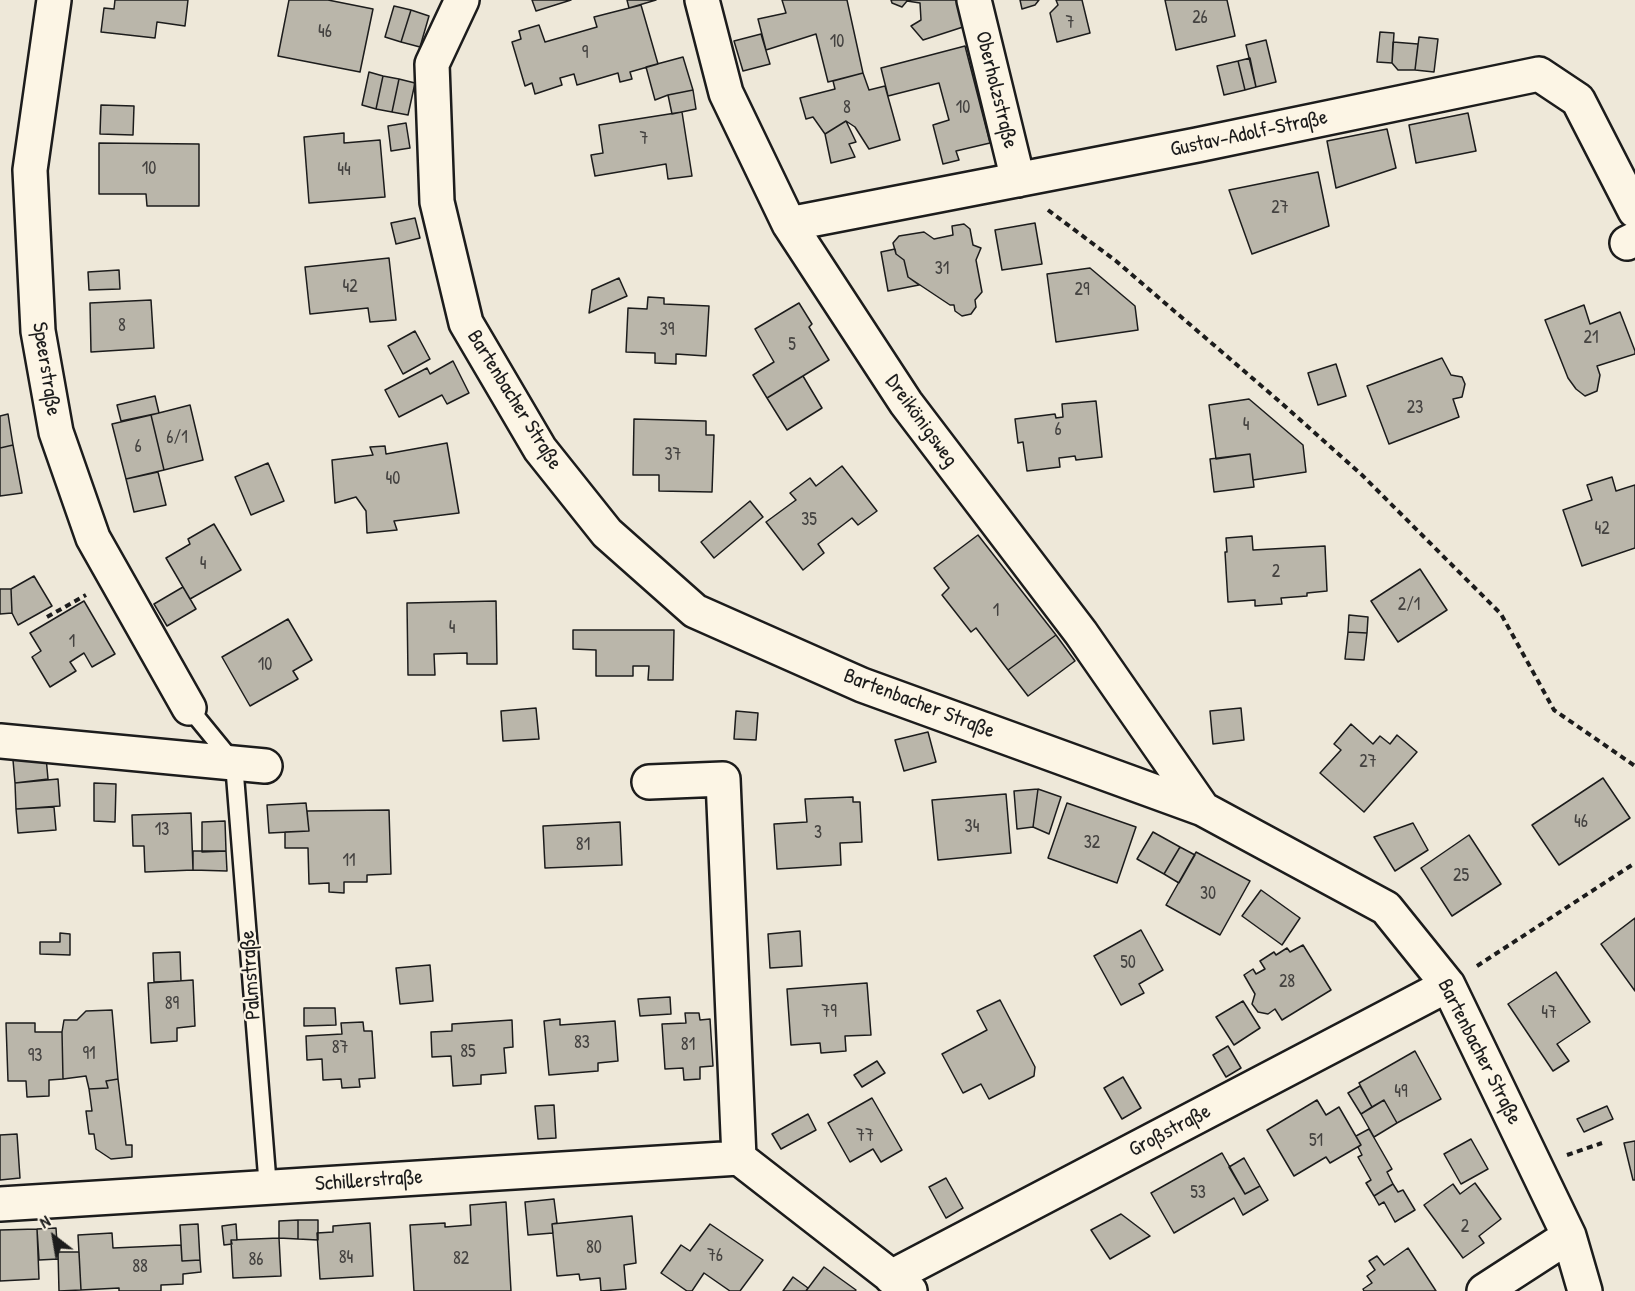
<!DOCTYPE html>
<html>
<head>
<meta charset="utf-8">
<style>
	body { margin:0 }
	#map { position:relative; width:1635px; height:1291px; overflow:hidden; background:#eee8d9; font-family:"Patrick Hand",sans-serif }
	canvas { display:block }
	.north { position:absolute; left:24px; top:1207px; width:60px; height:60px; -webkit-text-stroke:4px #fcf5e5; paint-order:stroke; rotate:329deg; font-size:16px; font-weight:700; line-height:24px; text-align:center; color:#1c1c1c }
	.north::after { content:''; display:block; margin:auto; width:21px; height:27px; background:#1c1c1c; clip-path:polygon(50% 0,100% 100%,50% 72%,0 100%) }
</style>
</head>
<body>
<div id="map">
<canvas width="1635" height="1291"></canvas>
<div class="north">N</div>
</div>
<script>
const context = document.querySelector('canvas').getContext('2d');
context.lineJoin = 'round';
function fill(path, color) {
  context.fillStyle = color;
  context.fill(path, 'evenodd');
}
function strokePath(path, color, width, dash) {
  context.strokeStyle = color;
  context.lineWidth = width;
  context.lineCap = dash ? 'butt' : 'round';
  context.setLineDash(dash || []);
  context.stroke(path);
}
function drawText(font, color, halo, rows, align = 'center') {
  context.font = font + ' "Patrick Hand",sans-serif';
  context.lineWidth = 4.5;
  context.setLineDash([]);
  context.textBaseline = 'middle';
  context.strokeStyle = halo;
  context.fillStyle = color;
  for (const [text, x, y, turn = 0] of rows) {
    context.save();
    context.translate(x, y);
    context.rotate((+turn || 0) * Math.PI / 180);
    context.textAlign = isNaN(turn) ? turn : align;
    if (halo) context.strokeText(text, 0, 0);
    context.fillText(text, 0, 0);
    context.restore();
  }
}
const building = new Path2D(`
	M115,0H188L185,26L157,22L155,38L101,32L104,8L114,9Z
	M289,0H328L373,9L360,72L278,56Z
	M532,0H571L536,11Z
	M627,0H656L629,8Z
	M782,0H847L863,73L828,82L816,34L766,50L758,19L786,13Z
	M891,0H957L963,27L923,40L911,26L921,20L920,3L907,1L902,7L892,3Z
	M1020,0H1039L1035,5L1022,9Z
	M1056,0H1082L1090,33L1057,42L1050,13L1058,5Z
	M1165,0H1227L1235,36L1176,50Z
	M641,5L658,64L630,72L632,79L620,82L618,73L577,85L574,74L560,78L562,85L535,94L532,83L525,86L512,42L521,39L519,31L539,25L545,42L597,27L594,17Z
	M394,6L411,10L401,42L385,37Z
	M411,10L429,16L420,47L401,42Z
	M1380,32L1394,33L1392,63L1377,62Z
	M761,34L770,64L743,71L734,41Z
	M1419,37L1438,39L1434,72L1415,70Z
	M1266,40L1276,82L1256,87L1246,45Z
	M1393,42L1418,44L1415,70H1398L1392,63Z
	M965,46L990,143L956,151L959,160L943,164L933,125L949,120L939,83L888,96L881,68Z
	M683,57L693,90L668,95L655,100L646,67Z
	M1250,58L1256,87L1245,90L1238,61Z
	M1238,61L1245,90L1224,95L1217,66Z
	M369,72L383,76L376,109L362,105Z
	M863,73L869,90L885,86L900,140L869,149L855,127L846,121L825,134L813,117L806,119L800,98L835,89L833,81Z
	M383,76L399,79L392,112L376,109Z
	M399,79L415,83L408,115L392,112Z
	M693,90L696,109L672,114L668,95Z
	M101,105L134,106L133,135L100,134Z
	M682,112L692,176L668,179L666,164L595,176L591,155L603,153L599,125Z
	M1468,113L1476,151L1416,163L1409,125Z
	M846,121L856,142L849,144L855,157L831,163L825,134Z
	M406,123L410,148L391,151L388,126Z
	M1387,129L1396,168L1336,188L1327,141Z
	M344,133V143L380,140L385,197L309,203L304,137Z
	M99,143L199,144V206H147L146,194H99Z
	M1318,172L1329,226L1252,254L1229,190Z
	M415,218L420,238L396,244L391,223Z
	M1035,223L1042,264L1002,270L995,230Z
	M964,224L970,229L973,245L981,248L976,260L982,292L975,300L976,307L971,314L962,316L955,311L954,305H950L908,277L904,260L896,254L893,243L899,236L924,232L934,239L953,235L952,226Z
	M895,249L896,254L904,260L908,277L919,285L888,291L881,252Z
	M389,258L396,320L370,322L368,308L310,314L305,267Z
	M1090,268L1135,306L1138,330L1056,342L1047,274Z
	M119,270L120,289L89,290L88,272Z
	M619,278L627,296L589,313L592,290Z
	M648,297L664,298V304L709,306L706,356L676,354V364L655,363V353L626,352L628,308L647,309Z
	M151,300L154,348L91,352L90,303Z
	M799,303L812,324L809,327L829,360L767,398L753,375L774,362L755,329Z
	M1584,305L1590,324L1620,312L1635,351V354L1597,366L1600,375L1597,391L1585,396L1576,389L1568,378L1545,320Z
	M415,331L430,359L403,374L388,346Z
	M1442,358L1451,375L1462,377L1465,384L1462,397L1453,399L1459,417L1389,444L1367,386Z
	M453,361L469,393L447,404L442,395L399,417L385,390L427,368L430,374Z
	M1336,364L1346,396L1318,405L1308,373Z
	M803,376L822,408L787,430L767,398Z
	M155,396L159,413L121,421L117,405Z
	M1249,399L1303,445L1306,472L1253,480L1250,454L1216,459L1209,405Z
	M1096,401L1102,457L1076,460L1075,456L1059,458L1060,467L1027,471L1023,442L1018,443L1015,419L1055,414L1056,418L1063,417L1062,404Z
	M190,405L203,460L164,470L151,415Z
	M8,414L13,445L0,448V416Z
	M151,415L164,470L126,479L112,424Z
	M634,419L706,421V435H714L712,492L659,491V475H633Z
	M447,443L459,513L394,521L397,530L367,533L366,511L356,497L335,503L332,460L373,455L370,447L385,446L386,454Z
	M13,445L22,493L0,496V448Z
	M1250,454L1254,487L1214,492L1210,459Z
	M268,463L284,501L251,515L235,477Z
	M842,466L877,511L858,525L852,518L818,544L824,553L803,570L766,522L796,500L790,493L810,478L816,486Z
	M158,472L166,505L134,512L126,479Z
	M1612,477L1616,491L1635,485V548L1582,566L1563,510L1592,500L1587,485Z
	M750,501L763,517L714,558L701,542Z
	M214,524L241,570L190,599L166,558L190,544L188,539Z
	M978,535L1056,635L1008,670L976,628L971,632L942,595L949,588L934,568Z
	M1252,536L1253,550L1325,546L1327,591L1307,593V596L1281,598L1282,604L1255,606V600L1228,602L1225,552H1227L1226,538Z
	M1420,569L1447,610L1398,642L1371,601Z
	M34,576L52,606L18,625L12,613L11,589Z
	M183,587L196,609L167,626L154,604Z
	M0,589H11L12,613L0,614Z
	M84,601L115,654L92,667L84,653L70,662L76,671L50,687L32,657L41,651L30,633Z
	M496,601L497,664H467V653L434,654L435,675H408L407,603Z
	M1349,615L1368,617L1367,633L1348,632Z
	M288,619L312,660L293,671L298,679L250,706L222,657Z
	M573,630H674L673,680H648L649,666H633V676H596V650L573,649Z
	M1348,632L1367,633L1364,660L1345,659Z
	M1056,635L1075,661L1028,696L1008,670Z
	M536,708L539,739L503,741L501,711Z
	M1241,708L1244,740L1213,744L1210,711Z
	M736,711L758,713L756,740L734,739Z
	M1351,724L1373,744L1380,736L1390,744L1397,735L1417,752L1364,812L1320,773L1341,750L1334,744Z
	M928,732L936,762L904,771L895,740Z
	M46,757L48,779L15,783L13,760Z
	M1603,778L1630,818L1559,865L1532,825Z
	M58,779L60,806L16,809L15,783Z
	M94,783L116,784L115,822L94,821Z
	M1038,789L1033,827L1017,829L1014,791Z
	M1038,789L1061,797L1049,834L1033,827Z
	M1006,794L1011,853L938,860L932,800Z
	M853,797V802H860L862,842L840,843L841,865L777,869L774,824L807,822L805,799Z
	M306,803L309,831L269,833L267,805Z
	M1067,803L1136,827L1117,883L1048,858Z
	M54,807L56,830L18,833L16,809Z
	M389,810L391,874L367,875V882H344V893L329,892V883L309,884L308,848H285V832L309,831L307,811Z
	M191,813L193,870L145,872L144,846H133L132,815Z
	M225,821L226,851L202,852V822Z
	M620,822L622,865L545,868L543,826Z
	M1413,823L1428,850L1395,871L1374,837Z
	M1153,832L1180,847L1164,874L1137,859Z
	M1469,835L1501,884L1452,916L1421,868Z
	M1180,847L1195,855L1179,883L1164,874Z
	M193,851H226L227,871L193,870Z
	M1196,852L1250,881L1220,935L1166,905Z
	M1261,890L1300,918L1282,945L1242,916Z
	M1635,918V991L1601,944Z
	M1141,930L1163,970L1139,984L1144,993L1121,1005L1094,956Z
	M800,931L802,966L770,968L768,934Z
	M60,933L70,934V955L40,954V942H60Z
	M1303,945L1331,990L1282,1020L1275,1009L1268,1014L1258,1012L1252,1004L1255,994L1244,975L1253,969L1256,974L1265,969L1260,961L1274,952L1276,955L1287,948L1290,952Z
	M180,952L181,981L154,982L153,953Z
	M430,965L433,1001L400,1004L396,968Z
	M1556,972L1590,1022L1557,1044L1569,1061L1553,1071L1508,1004Z
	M193,980L195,1026L177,1028V1041L151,1043L148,983Z
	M867,983L871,1035L845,1036L846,1051L821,1053L820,1043L791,1045L787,989Z
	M670,997L671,1014L640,1016L638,999Z
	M1000,1000L1035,1067L1034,1076L989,1099L981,1084L963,1093L942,1054L987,1030L977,1011Z
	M1243,1001L1260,1028L1234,1045L1216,1017Z
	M304,1008H335L336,1025L304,1026Z
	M112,1010L118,1079L106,1081L108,1088L89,1089L86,1076L63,1079L62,1032L64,1020H77L86,1011Z
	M685,1013H699L700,1020L710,1019L713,1066L700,1067V1079L684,1080L683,1068L665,1069L662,1024L686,1023Z
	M560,1019V1025L615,1021L618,1061L598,1063V1071L549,1075L544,1021Z
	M512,1020L513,1047L504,1048L506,1073L481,1075V1084L453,1086L451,1056L432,1057L431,1032L452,1031V1024Z
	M363,1022L364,1031H372L375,1078L359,1079L360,1087L342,1088L341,1079L323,1080L322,1059L307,1060L306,1036L342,1034L341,1023Z
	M6,1023H35V1032H62L63,1079L49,1080V1096L27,1097L26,1081H8Z
	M1228,1046L1241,1068L1226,1077L1213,1055Z
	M1415,1051L1441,1099L1397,1123L1384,1100L1372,1107L1359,1083Z
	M877,1061L885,1073L862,1087L854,1075Z
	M1123,1077L1141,1108L1122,1119L1104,1088Z
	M118,1079L126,1145H132V1157L111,1159L96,1149L94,1134H89L86,1111H92L89,1089L108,1088L106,1081Z
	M1360,1086L1372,1107L1361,1114L1348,1093Z
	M872,1098L902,1150L881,1162L873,1149L850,1162L828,1123Z
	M1317,1100L1326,1115L1339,1107L1361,1145L1330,1163L1326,1157L1294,1176L1267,1130Z
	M1384,1100L1397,1123L1374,1137L1361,1114Z
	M554,1105L556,1138L538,1139L535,1106Z
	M1607,1106L1613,1119L1584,1132L1577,1119Z
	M808,1114L816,1130L781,1149L772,1134Z
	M1369,1129L1392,1169L1387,1172L1393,1184L1374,1196L1366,1183L1371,1180L1358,1157L1362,1155L1358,1147L1361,1145L1356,1136Z
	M17,1134L20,1178L0,1180V1135Z
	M1471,1139L1488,1169L1461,1184L1444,1154Z
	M1635,1141V1180H1633L1624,1143Z
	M1222,1153L1245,1194L1260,1186L1268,1200L1243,1215L1234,1198L1174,1233L1151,1193Z
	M1244,1158L1260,1186L1245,1194L1229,1167Z
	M946,1178L963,1208L946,1218L929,1187Z
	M1475,1183L1501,1219L1479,1236L1484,1243L1463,1258L1424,1205L1453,1184L1460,1194Z
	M1393,1184L1398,1192L1403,1190L1415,1210L1395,1222L1384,1202L1379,1205L1374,1196Z
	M554,1199L557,1223L552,1224L553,1233L528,1235L525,1202Z
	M506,1202L511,1291H414L410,1225L445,1223V1227L471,1225L470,1205Z
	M1121,1214L1150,1236L1110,1259L1091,1230Z
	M632,1216L636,1263L624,1265L626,1289L601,1291L600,1278L580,1280L579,1274L557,1276L552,1224Z
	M298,1220V1239L279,1238V1221Z
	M298,1220H318V1240L298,1239Z
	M370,1223L373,1276L320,1279L317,1233L333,1232V1226Z
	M198,1224L200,1260L182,1261L180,1225Z
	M236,1224L237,1240H231L232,1244L224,1245L222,1226Z
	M710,1224L763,1260L740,1291H730L704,1273L692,1291H687L661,1273L681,1245L690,1251Z
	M56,1228L58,1259L39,1260L37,1229Z
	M37,1229L39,1279L0,1281V1230Z
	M112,1233L113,1248L181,1245L182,1261L200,1260L201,1272L183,1274V1284L161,1285V1291H119V1288L81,1290L78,1235Z
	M279,1238L281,1276L233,1278L231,1240Z
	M1408,1248L1436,1291H1364L1363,1289L1372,1283L1367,1276L1375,1270L1369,1261L1377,1256L1384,1265Z
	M58,1252H79L81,1290L59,1291Z
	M824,1267L856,1290L855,1291H806Z
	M793,1277L808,1288L806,1291H783Z`);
fill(building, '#bab6aa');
strokePath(building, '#1c1c1c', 1.5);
const lane = new Path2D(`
	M189,708L234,763L268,1188`);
const street = new Path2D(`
	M54,0L30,170L38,331L56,432L93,538L189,708
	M462,0L432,64L437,202L466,323L540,449L607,533L695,611L862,685L1203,809L1386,908L1448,985L1569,1236L1585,1291
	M702,0L726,93L789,224L906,403L1081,633L1203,809
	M974,0L1018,180
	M789,224L1197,145L1539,74L1578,100L1635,211
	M1627,243L1635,239
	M0,741L265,766
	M649,782L723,779L739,1158
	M0,1204L739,1158L910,1291
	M891,1277L1448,985
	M1484,1291L1569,1236`);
strokePath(lane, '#1c1c1c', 21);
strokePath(street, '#1c1c1c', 38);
strokePath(new Path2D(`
	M1048,210L1116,261L1279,401L1362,475L1501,614L1554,710L1635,766
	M47,617L86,595
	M1477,966L1635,863
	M1567,1155L1602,1143`), '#1c1c1c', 4, [6, 4.5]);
strokePath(lane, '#fcf5e5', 16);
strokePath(street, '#fcf5e5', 33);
drawText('18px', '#444240', null, [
	["26",1200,18],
	["7",1070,23],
	["46",325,32],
	["10",837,42],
	["9",585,53],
	["8",847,108],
	["10",963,108],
	["7",644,139],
	["10",149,169],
	["44",344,170],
	["27",1280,208],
	["31",942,269],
	["42",350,287],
	["29",1082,290],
	["8",122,326],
	["39",667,330],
	["21",1591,338],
	["5",792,345],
	["23",1415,408],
	["4",1246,425],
	["6",1058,430],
	["6/1",177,438],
	["6",138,447],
	["37",673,455],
	["40",393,479],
	["35",809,520],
	["42",1602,529],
	["4",203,564],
	["2",1276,572],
	["2/1",1409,605],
	["1",996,611],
	["4",452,628],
	["1",72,642],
	["10",265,665],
	["27",1368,762],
	["46",1581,822],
	["34",972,827],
	["13",162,830],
	["3",818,833],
	["32",1092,843],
	["81",583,845],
	["11",349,861],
	["25",1461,876],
	["30",1208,894],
	["50",1128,963],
	["28",1287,982],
	["89",172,1004],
	["79",829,1012],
	["47",1549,1013],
	["83",582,1043],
	["81",688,1045],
	["87",340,1048],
	["85",468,1052],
	["91",89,1054],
	["93",35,1056],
	["49",1401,1092],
	["77",865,1136],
	["51",1316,1141],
	["53",1198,1193],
	["2",1465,1227],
	["80",594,1248],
	["76",715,1256],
	["84",346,1258],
	["82",461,1259],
	["86",256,1260],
	["88",140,1267]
]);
drawText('21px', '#1c1c1c', '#fcf5e5', [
	["Oberholzstraße",996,90,76],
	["Gustav-Adolf-Straße",1249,134,-12],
	["Speerstraße",46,369,81],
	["Bartenbacher Straße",514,400,58],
	["Dreikönigsweg",921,421,54],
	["Bartenbacher Straße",919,704,21],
	["Palmstraße",251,975,-94],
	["Bartenbacher Straße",1479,1052,63],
	["Großstraße",1170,1131,-28],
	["Schillerstraße",369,1181,-4]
]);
</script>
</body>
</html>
